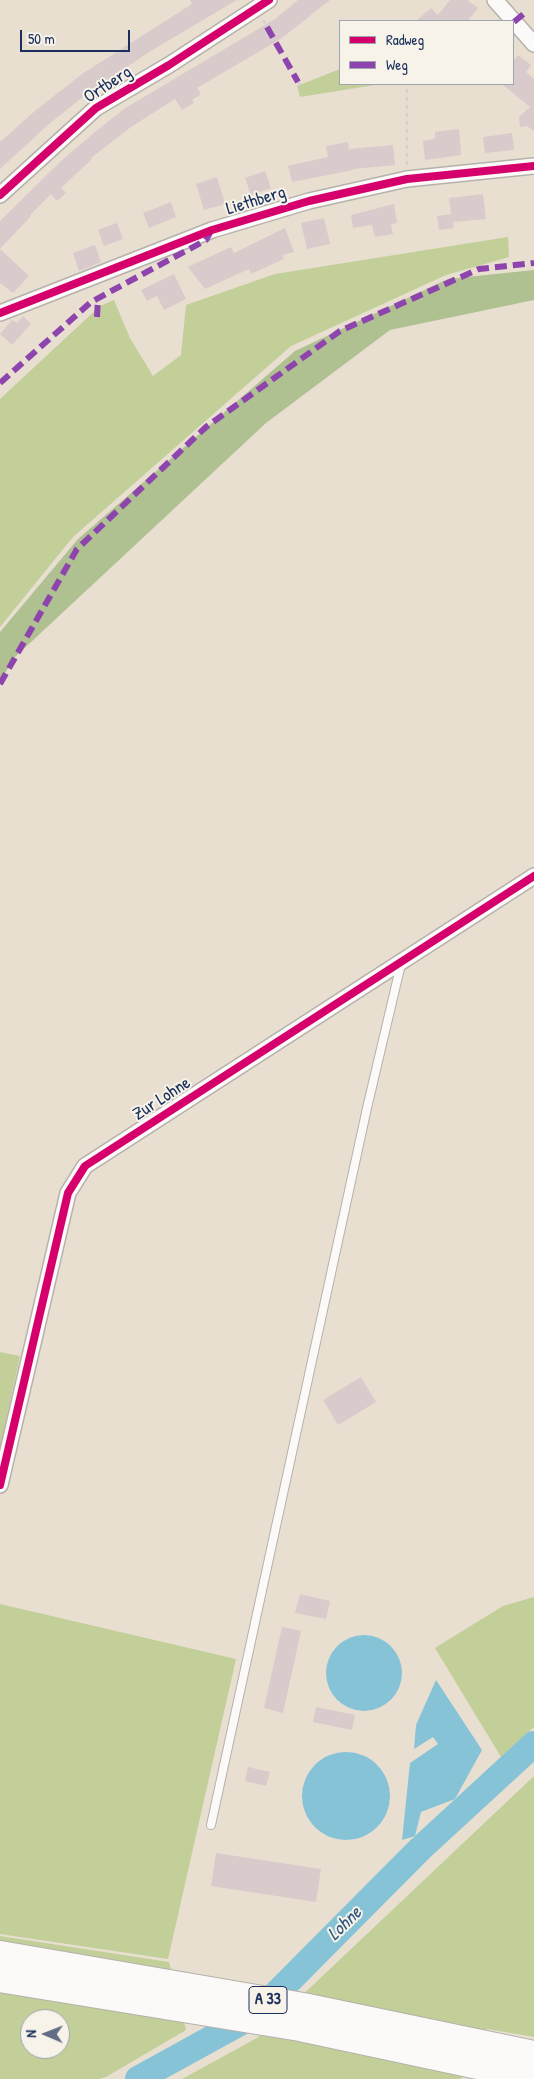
<!DOCTYPE html>
<html>
<head>
<meta charset="utf-8">
<style>
	body { margin:0 }
	#map { position:relative; width:534px; height:2079px; overflow:hidden; background:#e8dfd0; font-family:"Patrick Hand",sans-serif }
	canvas { display:block }
	.legend { position:absolute; left:339px; top:20px; width:175px; height:65px; box-sizing:border-box; background:#f7f3e8; border:1px solid #9fa5b1; margin:0; padding:6px 9px; list-style:none; font-size:15px; color:#1b2f5e }
	.legend li { display:flex; align-items:center; gap:10px; height:25px }
	.legend b { width:25px; border:1px solid #9fa5b1 }
	.north { position:absolute; left:20px; top:2009px; width:50px; height:50px; box-sizing:border-box; background:#f7f3e8; border:1px solid #9fa5b1; border-radius:50%; rotate:271deg; font-size:14px; font-weight:700; line-height:20px; text-align:center; color:#1b2f5e }
	.north::after { content:''; display:block; margin:auto; width:18px; height:22px; background:#636d86; clip-path:polygon(50% 0,100% 100%,50% 72%,0 100%) }
	.scale { position:absolute; left:20px; top:30px; width:110px; height:22px; box-sizing:border-box; border:2px solid #1b2f5e; border-top:0; padding-left:6px; font-size:15px; line-height:18px; white-space:nowrap; color:#1b2f5e; -webkit-text-stroke:4px #f7f3e8; paint-order:stroke }
</style>
</head>
<body>
<div id="map">
<canvas width="534" height="2079"></canvas>
<ul class="legend">
<li><b style="height:6px;background:#d6006c"></b>Radweg</li>
<li><b style="height:6px;background:#8e44ad"></b>Weg</li>
</ul>
<div class="north">N</div>
<div class="scale">50 m</div>
</div>
<script>
const context = document.querySelector('canvas').getContext('2d');
context.lineJoin = 'round';
function fill(path, color) {
  context.fillStyle = color;
  context.fill(path, 'evenodd');
}
function strokePath(path, color, width, dash) {
  context.strokeStyle = color;
  context.lineWidth = width;
  context.lineCap = dash ? 'butt' : 'round';
  context.setLineDash(dash || []);
  context.stroke(path);
}
function drawText(font, color, halo, rows, align = 'center') {
  context.font = font + ' "Patrick Hand",sans-serif';
  context.lineWidth = 4;
  context.setLineDash([]);
  context.textBaseline = 'middle';
  context.strokeStyle = halo;
  context.fillStyle = color;
  for (const [text, x, y, turn = 0] of rows) {
    context.save();
    context.translate(x, y);
    context.rotate((+turn || 0) * Math.PI / 180);
    context.textAlign = isNaN(turn) ? turn : align;
    if (halo) context.strokeText(text, 0, 0);
    context.fillText(text, 0, 0);
    context.restore();
  }
}
fill(new Path2D(`
	M340,69V84H381L300,97L297,86Z
	M508,237L509,257L446,275L291,346L73,537L0,627V399L100,306L114,300L130,338L153,376L181,355L186,305L275,274Z
	M0,1352L20,1356L0,1447Z
	M534,1597V1727L501,1757L435,1648L503,1606Z
	M0,1604L236,1659L168,1959L0,1934Z
	M534,1776V2037L487,2029L461,2079H182L257,2038Z
	M0,1936L169,1962L186,2030L106,2077L99,2079H0ZM30,2019H60V2049H30Z`), '#c2cf98');
fill(new Path2D(`
	M534,270V300L390,330L266,423L15,657L0,681V632L78,539L295,351L448,279Z`), '#b0c191');
fill(new Path2D(`
	M326 1673a38 38 0 1 1 76 0a38 38 0 1 1-76 0Z
	M436,1680L482,1750L455,1799L421,1812L415,1836L402,1840L410,1763L438,1744L433,1737L414,1749L416,1725Z
	M302 1796a44 44 0 1 1 88 0a44 44 0 1 1-88 0Z`), '#86c3d7');
strokePath(new Path2D(`
	M138,2079L256,2014L420,1849L534,1744`), '#86c3d7', 26);
fill(new Path2D(`
	M190,0H237L149,52L84,96L49,124L0,169V142L36,110L82,74L192,4Z
	M298,0H330L282,38L197,88L201,94L192,100L194,103L182,110L175,99L131,127L91,158L92,159L61,188L66,193L57,201L51,194L30,215L31,216L0,249V221L61,161L95,132L124,109L275,19Z
	M450,0H467L478,8L468,21H416L431,8L438,15Z
	M518,55L531,65L526,72L534,79V131L527,126L520,127L519,117L530,107L502,84H513V62Z
	M459,129L461,155L425,160L423,141L435,139V132Z
	M512,133L514,150L485,153L483,137Z
	M348,142L349,149L393,145L395,165L353,169V170L292,182L288,166L328,157L326,146Z
	M265,171L271,188L251,195L245,178Z
	M217,177L225,204L204,210L196,184Z
	M483,194L486,219L453,222L454,228L439,230L437,216L451,214L449,198Z
	M171,202L176,217L149,228L143,213Z
	M394,204L397,223L391,224L393,234L375,237L372,225L353,228L351,215Z
	M324,218L330,244L307,249L301,223Z
	M117,223L123,239L104,246L98,230Z
	M285,228L294,252L282,255L284,259L251,274L249,269L205,289L188,267L231,247L234,253Z
	M95,245L101,262L79,271L73,253Z
	M0,249L29,276L13,293L0,283Z
	M174,274L186,299L164,310L157,296L147,301L141,290Z
	M23,316L31,324L12,345L0,334L12,320L17,323Z
	M361,1377L376,1402L338,1425L323,1400Z
	M300,1594L330,1601L326,1619L295,1613Z
	M282,1627L301,1631L283,1713L264,1708Z
	M316,1707L355,1715L352,1730L313,1722Z
	M248,1767L270,1772L266,1786L245,1781Z
	M216,1853L321,1869L316,1902L211,1886Z`), '#d9cacc');
const lane = new Path2D(`
	M211,1825L367,1108L401,964`);
const street = new Path2D(`
	M495,0L534,44
	M0,195L96,108L169,65L269,0
	M0,313L212,230L309,201L407,179L534,166
	M0,1485L68,1193L85,1166L534,876`);
const highway = new Path2D(`
	M0,1955L303,2007L534,2055
	M0,1978L300,2027L534,2077`);
strokePath(lane, '#b5b1ac', 10);
strokePath(street, '#b5b1ac', 18);
strokePath(highway, '#b5b1ac', 30);
strokePath(new Path2D(`
	M263,20L267,27
	M298,82L300,85
	M407,165V88`), '#d4d2d2', 2.5, [4, 4]);
strokePath(lane, '#fcfaf8', 8);
strokePath(street, '#fcfaf8', 15);
strokePath(highway, '#fcfaf8', 28);
strokePath(new Path2D(`
	M514,22L527,11
	M267,27L298,82
	M97,317L98,298
	M0,383L91,302L206,240L210,233
	M0,684L77,549L206,427L340,331L479,269L534,263`), '#8e44ad', 6, [12, 6]);
strokePath(new Path2D(`
	M0,195L96,108L169,65L269,0
	M0,313L212,230L309,201L407,179L534,166
	M0,1485L68,1193L85,1166L534,876`), '#d6006c', 8);
for (const [x, y, w] of [
	[268,2000,38]
]) {
  const box = new Path2D();
  box.roundRect(x - w / 2, y - 13.5, w, 27, 4);
  context.fillStyle = '#f7f3e8';
  context.fill(box);
  strokePath(box, '#1b2f5e', 1);
}
drawText('bold 16px', '#1b2f5e', null, [
	["A 33",268,2000]
]);
drawText('18px', '#1b2f5e', '#f7f3e8', [
	["Ortberg",108,85,-33],
	["Liethberg",256,201,-17],
	["Zur Lohne",162,1099,-33]
]);
drawText('italic 19px', '#2e5883', '#f7f3e8', [
	["Lohne",345,1924,-45]
]);
</script>
</body>
</html>
